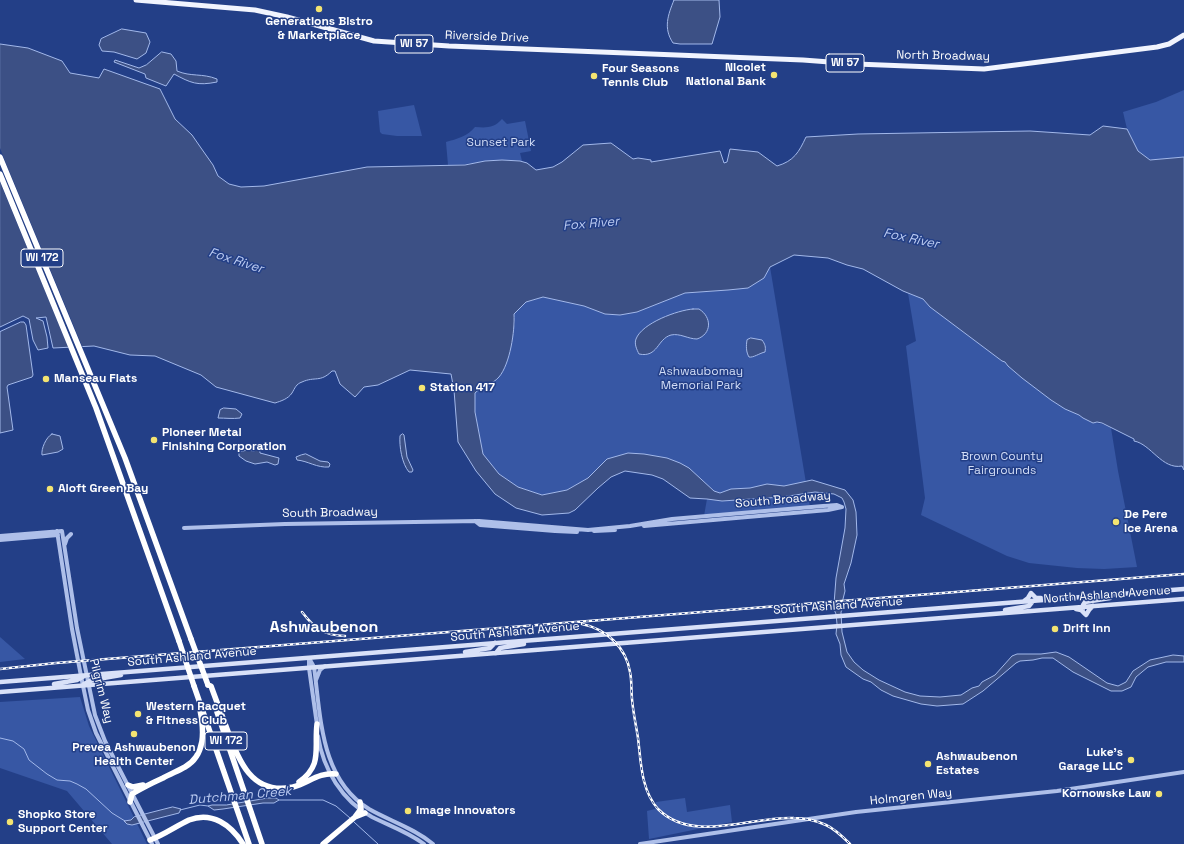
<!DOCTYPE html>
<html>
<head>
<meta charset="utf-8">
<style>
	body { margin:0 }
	canvas { display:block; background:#233f87 }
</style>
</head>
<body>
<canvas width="1184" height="844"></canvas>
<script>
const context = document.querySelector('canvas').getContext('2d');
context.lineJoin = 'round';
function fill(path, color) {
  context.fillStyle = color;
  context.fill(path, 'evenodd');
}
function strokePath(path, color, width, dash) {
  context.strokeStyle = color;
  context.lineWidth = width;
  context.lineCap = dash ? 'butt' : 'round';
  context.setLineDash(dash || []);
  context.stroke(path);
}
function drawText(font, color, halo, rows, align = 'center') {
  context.font = font + ' "Space Grotesk",sans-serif';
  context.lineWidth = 3;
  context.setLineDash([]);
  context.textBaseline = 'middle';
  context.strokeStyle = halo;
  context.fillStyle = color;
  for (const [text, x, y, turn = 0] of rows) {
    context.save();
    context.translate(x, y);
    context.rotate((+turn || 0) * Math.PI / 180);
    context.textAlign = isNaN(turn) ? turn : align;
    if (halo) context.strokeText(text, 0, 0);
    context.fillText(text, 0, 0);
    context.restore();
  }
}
fill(new Path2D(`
	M1184,90V157C1177,157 1154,161 1150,159C1131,154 1127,128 1123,112L1156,102Z
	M414,105L422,136H397L382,134L380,132L378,111Z
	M502,119L507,124L525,121L531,151L520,153L522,161C497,158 473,165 448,165L446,142C457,139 468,136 475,127C487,128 494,128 502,119Z
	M770,267L810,507L704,516L707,499L714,491L697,476L607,459L588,478L567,490L542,495L518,487L499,474L483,454L475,412V393L479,388L491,384L515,324L514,314L526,302L543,297L584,306L605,314L620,315L637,312L685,293L728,290L748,288L764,278Z
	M908,293L923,299L930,307L1002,361L1005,362L1008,366L1051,400L1065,409L1079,415L1083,418L1093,423C1100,423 1104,424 1111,428L1118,471L1137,567L1104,569L1077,568L1029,563L1007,556L921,515L925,498L906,346L916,341Z
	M0,637L25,659L0,662Z
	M80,697L89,726L147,844H112L67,791L0,768V702Z
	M685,798L687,812L730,805L732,822L649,839L647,811L655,809L656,802Z`), '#3757a4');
const water = new Path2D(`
	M674,0H719L720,17L712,44H680L673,43C663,28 668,15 674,0Z
	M122,29L146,33L150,42L146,53L137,59L114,52L102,51L99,45L101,39Z
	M0,44L28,48L62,61L70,73L99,78L104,69L160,89L175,119L192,135L201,148L213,165L218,176L229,184L241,187L264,186L367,167L465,165L485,161L502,160L520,161L527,163L536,170L553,167L562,162L583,145L611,143L633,159L638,158L651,160V162L720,151L724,163L727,162L730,149L758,152L777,166C794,161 799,152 806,137L858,134L1030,131L1090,135L1103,126L1127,129L1138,151L1150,160L1184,157V470L1182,466C1162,470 1151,444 1134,441V439L1102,423L1097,422L1093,423L1083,418L1079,415L1065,409L1051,400L1022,378L1008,366L1005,362L1002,361L930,307L923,299L903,291L863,269L847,265L828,258L794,255L770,267L764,278L748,288L728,290L685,293L637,312L620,315L605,314L584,306L543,297L526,302L514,314C515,331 510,364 499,377C492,385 482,386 475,393V412L483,454L499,474L518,487L542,495L567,490L588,478L607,459L628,453L644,454L667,458L680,463L689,468L714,491L720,493L731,489L750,488L767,484L784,486L812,480L845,490L853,500L856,512L857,535L851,563L844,584L845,591L842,603L844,606L841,612L842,632L847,652L854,662L863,670L879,680L905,692L920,696L940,697L961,695L972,688L979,686L982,682L995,675L1012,656L1017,654H1041L1056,652L1069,657L1107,683L1118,686L1126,682L1133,671L1150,660L1173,655L1184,656V662H1166L1148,667L1136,677L1131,687L1122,691H1111L1073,672L1053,658H1042L1033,660L1020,661L1016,663L983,691L963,704L937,706L921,704L893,696L881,690L871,682L863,679L846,667L841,655L840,644L836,634L837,624L836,614L833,607L834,604L836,578L845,528L846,509L844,502L842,498L834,494L815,492L782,497L722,501L707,499L690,498L663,479L652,475L625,471L611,477L598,488L575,510L569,513L542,515L516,508L495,494L476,471L458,442L454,390L451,374L410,370L378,385L364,387L355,397L340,384L335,371H332C320,383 315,376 302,382C296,384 295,388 292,393C288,399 281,401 275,403L216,387L201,375L155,356L130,355L94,346L53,348L46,317L36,318L43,321L47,337L48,348L38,350L33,340L29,319L23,316L0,327Z
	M162,52L171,54L176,61L177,71C191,77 202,73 217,79V82C197,86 191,83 174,74L166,86L146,78L145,74L114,62L115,60L139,68L146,65Z
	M693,309H699C712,317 712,334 697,339C688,339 680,333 671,335C657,339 658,358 639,354C637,350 634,344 636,339C642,323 678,310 693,309Z
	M21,322H24L26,325L33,375L32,377L8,385L7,387L13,430L0,433V332Z
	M751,338L762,340C765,344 766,347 765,352C760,353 753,358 749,357C746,352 746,346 747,340Z
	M224,408L236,409L242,414L240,418C233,419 225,418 218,418L220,410Z
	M52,434L60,436L63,449L58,452L42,455C41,449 46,437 52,434Z
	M403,434L404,435L407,457L413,470L412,472H409C402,464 399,446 400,436Z
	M257,445L259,446L260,453L279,458L278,464L275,465L267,462L255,464L246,461L239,456V452L247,450L254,451Z
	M306,454L320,461L328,462L330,464L329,467C317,468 308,461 297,460L296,457L301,455Z
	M268,798H276L279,800L274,803H263L223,809L214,810L208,806L212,805H226Z
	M173,807L181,809L179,813L132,825L127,824L124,821L131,820L134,817Z`);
fill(water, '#3c5085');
strokePath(water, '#a2b8ea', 1);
fill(new Path2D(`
	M0,148L8,168L83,348L69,349L0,182Z`), '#233f87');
strokePath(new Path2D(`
	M0,738L13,741L24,749L29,760L47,774L57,780L70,781L77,784L86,789L112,813L125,821
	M279,800H323L336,806L350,818
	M180,810L200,805L208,806
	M354,822L378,844`), '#a2b8ea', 1);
strokePath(new Path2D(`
	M475,521L480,525L555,531L577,532
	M644,526L828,510L842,507
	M184,528L285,524L479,521L588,530L630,526L672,519L823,506L837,505L842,507
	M57,531L72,629L81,676L88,710L96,733L152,844
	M594,531L615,530
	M0,536L62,531L77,628L95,715L105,741L158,844
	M0,540L58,535
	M65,544L67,538L71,534
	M309,658L314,667C321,717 320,779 369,809C390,821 414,828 433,844
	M309,658V668L317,725
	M316,680L320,670L325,666
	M318,736C323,769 342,801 372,817C390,826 408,832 424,844
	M640,844L856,812L1057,791L1184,772`), '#aebfe9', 4);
strokePath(new Path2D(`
	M1024,601L1028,598L1031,593L1036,598H1041
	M1076,609L1081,610L1086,615L1089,610L1093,606
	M1083,609V605L1085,602L1110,598
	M1005,610L1029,606L1033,601
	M465,652L490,648L495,643
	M496,653L500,648L524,644
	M0,682L1184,589
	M54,684L77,680L86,675
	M84,684L92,680L121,675
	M0,692L1184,599`), '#d9e1f8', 4.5);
strokePath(new Path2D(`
	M136,0L255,10L287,17L374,41L449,46L803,60L856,64L984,69L1157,47L1169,44L1184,35`), '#f1f4fe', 5);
strokePath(new Path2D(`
	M0,157L125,458L191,639
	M0,174L96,408L179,641
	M208,685L211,686C216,700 222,715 227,729C238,760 252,796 293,787C308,783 319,772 336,774
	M194,686L249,844
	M217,712L262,844
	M299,782C323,765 314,749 317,724
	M128,785L133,787L143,785
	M130,802L132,794C142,788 152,783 163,778C170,774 178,771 185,767C206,755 204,730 200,710
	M355,817L365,813
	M150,840C164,835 176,826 189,820C212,811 231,825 243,844
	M323,844L355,817L361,809L360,802`), '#fff', 5.5);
const rail = new Path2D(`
	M302,612C315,629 323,635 345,636
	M582,624C606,629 626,647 630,672C632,681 631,690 632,699C633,712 636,725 638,738C641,762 641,790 658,809C693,844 750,816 794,818C804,818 817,821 826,825C835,829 843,837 850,844
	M0,669L56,663L1184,574`);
strokePath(rail, '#fff', 2.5);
strokePath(rail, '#233f87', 1, [3]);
strokePath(new Path2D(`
	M191,639L208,685
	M179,641L194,686`), '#fff', 5.5);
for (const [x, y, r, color] of [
	[319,9,4,"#f4e471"],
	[774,75,4,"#f4e471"],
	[594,76,4,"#f4e471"],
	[46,379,4,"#f4e471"],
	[422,388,4,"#f4e471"],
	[154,440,4,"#f4e471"],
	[50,489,4,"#f4e471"],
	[1116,522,4,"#f4e471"],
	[1055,629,4,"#f4e471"],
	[138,714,4,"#f4e471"],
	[134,734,4,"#f4e471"],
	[1131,760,4,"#f4e471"],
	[928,764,4,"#f4e471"],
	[1159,794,4,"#f4e471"],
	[408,811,4,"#f4e471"],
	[10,822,4,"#f4e471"]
]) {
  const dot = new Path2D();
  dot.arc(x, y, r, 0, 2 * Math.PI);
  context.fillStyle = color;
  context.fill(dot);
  strokePath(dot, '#233f87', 1.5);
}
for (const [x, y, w] of [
	[414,44,38],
	[845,63,38],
	[42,258,42],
	[226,741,42]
]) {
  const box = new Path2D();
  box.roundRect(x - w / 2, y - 9, w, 18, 3);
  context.fillStyle = '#233f87';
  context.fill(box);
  strokePath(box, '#fff', 1);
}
drawText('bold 11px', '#fff', null, [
	["WI 57",414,44],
	["WI 57",845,63],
	["WI 172",42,258],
	["WI 172",226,741]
]);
drawText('bold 12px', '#fff', '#233f87', [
	["Generations Bistro",319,22,"center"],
	["& Marketplace",319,36,"center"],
	["Nicolet",766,68,"right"],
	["National Bank",766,82,"right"],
	["Four Seasons",602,69],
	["Tennis Club",602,83],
	["Manseau Flats",54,379],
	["Station 417",430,388],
	["Pioneer Metal",162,433],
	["Finishing Corporation",162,447],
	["Aloft Green Bay",58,489],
	["De Pere",1124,515],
	["Ice Arena",1124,529],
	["Drift Inn",1063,629],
	["Western Racquet",146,707],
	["& Fitness Club",146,721],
	["Prevea Ashwaubenon",134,748,"center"],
	["Health Center",134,762,"center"],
	["Luke's",1123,753,"right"],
	["Garage LLC",1123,767,"right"],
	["Ashwaubenon",936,757],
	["Estates",936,771],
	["Kornowske Law",1151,794,"right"],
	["Image Innovators",416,811],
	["Shopko Store",18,815],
	["Support Center",18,829]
], 'left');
drawText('12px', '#fff', '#233f87', [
	["Riverside Drive",487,37,2],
	["North Broadway",943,56,1],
	["South Broadway",783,500,-5],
	["South Broadway",330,513,-1],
	["North Ashland Avenue",1107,595,-4],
	["South Ashland Avenue",838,606,-4],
	["South Ashland Avenue",515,632,-5],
	["South Ashland Avenue",192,657,-5],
	["Pilgrim Way",101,691,76],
	["Holmgren Way",911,797,-6]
]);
drawText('12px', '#d2ddf7', '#233f87', [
	["Sunset Park",501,143],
	["Ashwaubomay",701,372],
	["Memorial Park",701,386],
	["Brown County",1002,457],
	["Fairgrounds",1002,471]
]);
drawText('italic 13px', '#bacaf1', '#233f87', [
	["Fox River",591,224,-5],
	["Fox River",911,239,12],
	["Fox River",236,261,18],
	["Dutchman Creek",240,796,-5]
]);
drawText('bold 16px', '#fff', '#233f87', [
	["Ashwaubenon",324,628]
]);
</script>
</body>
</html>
